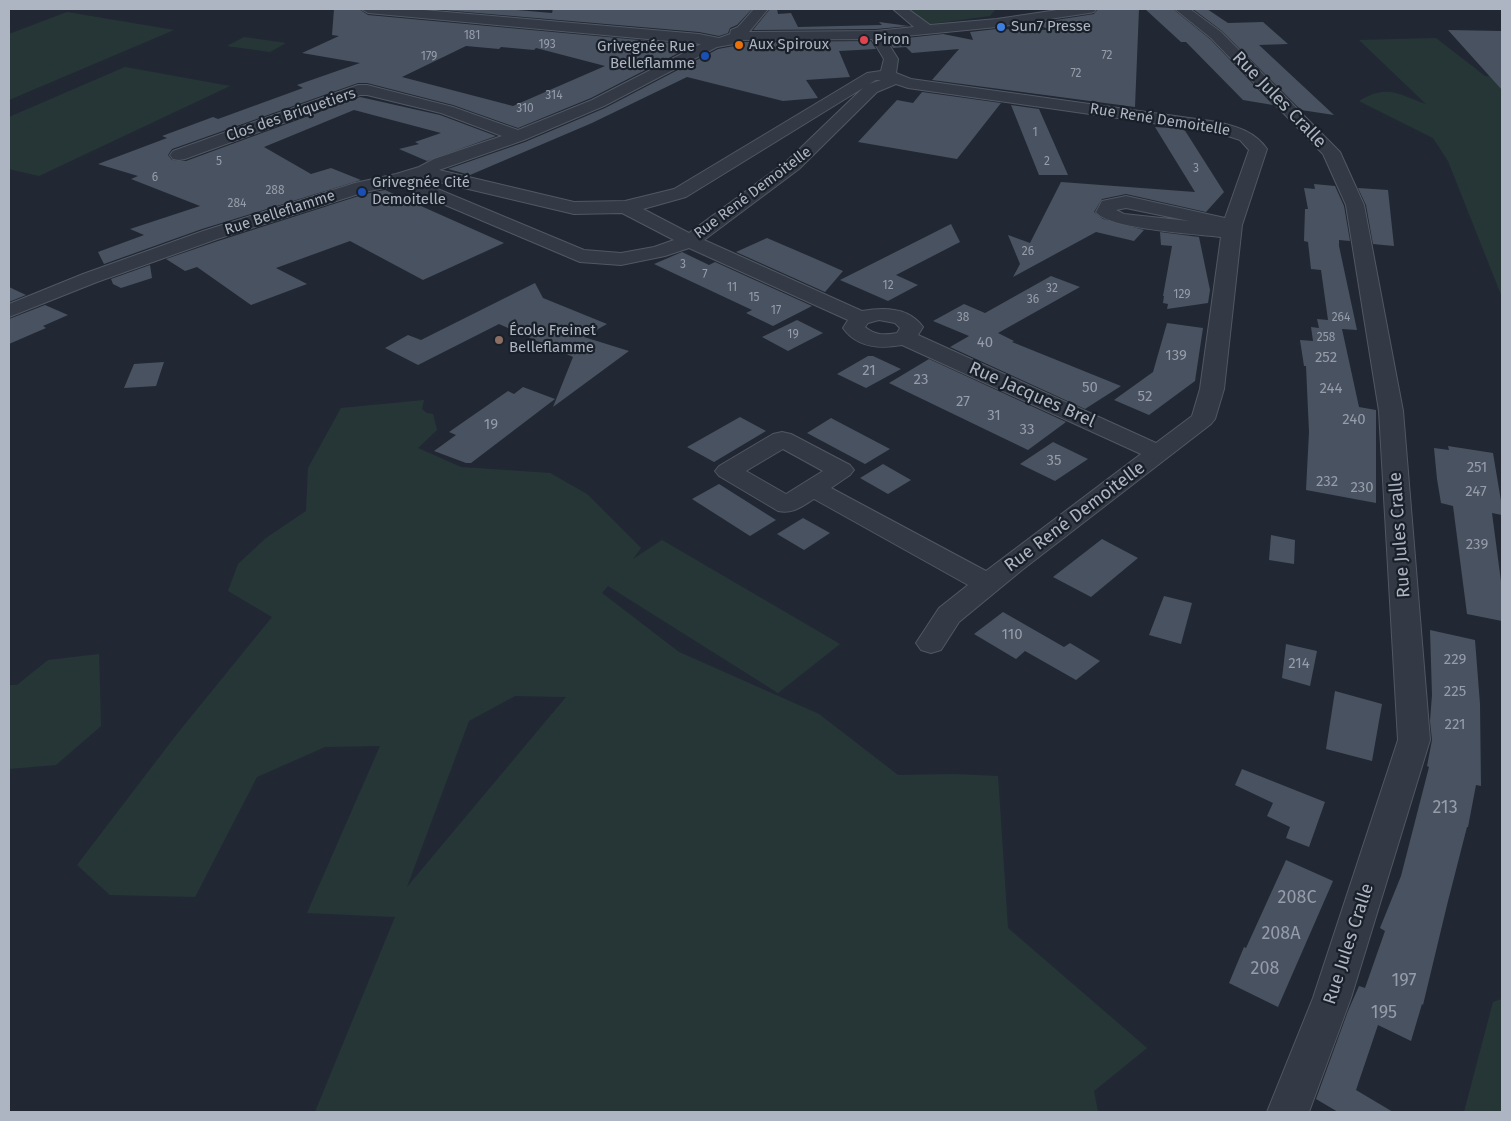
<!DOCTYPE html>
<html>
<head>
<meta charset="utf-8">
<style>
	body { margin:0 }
	#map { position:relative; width:1511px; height:1121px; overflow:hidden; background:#212834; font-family:"Fira Sans",sans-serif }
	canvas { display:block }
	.frame { position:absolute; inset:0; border:10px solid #aeb5c2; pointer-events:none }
</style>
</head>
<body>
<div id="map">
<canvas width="1511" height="1121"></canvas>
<div class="frame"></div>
</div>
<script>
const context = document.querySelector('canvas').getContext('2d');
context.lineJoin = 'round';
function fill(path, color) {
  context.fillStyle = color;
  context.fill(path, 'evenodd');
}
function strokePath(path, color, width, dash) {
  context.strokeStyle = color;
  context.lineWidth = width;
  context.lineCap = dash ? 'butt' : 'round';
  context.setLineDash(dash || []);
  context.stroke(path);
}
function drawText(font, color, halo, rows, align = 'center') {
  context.font = font + ' "Fira Sans",sans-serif';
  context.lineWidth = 4.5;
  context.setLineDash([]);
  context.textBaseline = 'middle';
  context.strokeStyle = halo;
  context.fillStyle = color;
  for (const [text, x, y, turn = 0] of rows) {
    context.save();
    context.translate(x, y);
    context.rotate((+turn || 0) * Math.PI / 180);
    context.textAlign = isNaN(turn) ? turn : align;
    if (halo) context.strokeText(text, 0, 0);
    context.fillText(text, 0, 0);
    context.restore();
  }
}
fill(new Path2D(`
	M908,9H996L990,16L930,24Z
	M67,12L174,30L9,100V34Z
	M244,37L286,43L270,52L227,46Z
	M1436,38L1485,76L1502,77V297L1448,161L1433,138L1359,101C1388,83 1399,95 1426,104L1359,40Z
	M125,67L230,86L39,176L9,169V117Z
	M424,400L422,409L427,413L433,414L437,430L418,448L461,467L550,473L587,494L641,548L633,559L662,540L840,644L778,693L608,586L602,593L679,652L819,714L898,775L953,774L998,776L1008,928L1147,1048L1094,1091L1098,1112H315L395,917L307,913L380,746L325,747L257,777L195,897L110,895L77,865L177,734L272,617L228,591L238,564L266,538L306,511L308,468L341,408ZM515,696L566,697L407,887L469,721Z
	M99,654L101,726L56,765L9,769V685H17L48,660Z
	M1502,999V1112H1464L1493,1002Z`), '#263637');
fill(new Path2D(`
	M334,9H359L368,15L694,45L591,98L518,128L453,105L367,83H358L172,149L168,155L172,160L186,161L360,97L440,115L496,136L427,161L399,149L419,144L415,142L441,133L354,110L264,147L311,174L331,168L361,180L202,229L104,264L98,252L144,235L130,229L200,206L131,179L138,176L98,164L167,138L162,136L213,117L218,119L303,88L297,85L360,63L302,53L339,36L332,35ZM466,46L499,49L501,47L534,50L536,48L605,66L513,106L402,77Z
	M431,9H505L552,13L553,9H752L737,25L730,28L728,33L719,36L699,32Z
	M770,9H777L778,14L791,13L798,27L882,25L879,22L909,26L876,29L753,30Z
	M1098,9H1139L1135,107L932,80L959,49L912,53L906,47L893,48L888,40L943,34L973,40L970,32L996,29L1049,30L1037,23L1094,14Z
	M1145,9H1173L1210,39L1273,105L1243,100L1186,42H1181Z
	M1193,9H1207L1228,23L1263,22L1288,44L1259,45L1334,115L1301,110L1222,31Z
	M1448,30L1502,31V90Z
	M871,41L876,49L839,51L850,77L806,80L818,98L783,101L687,77L592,123L470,175L448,169L525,142L605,108L718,49L734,46L741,42Z
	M922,92L1001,103L957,159L858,142L897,100L913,103Z
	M1011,105L1039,109L1068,175H1039Z
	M1155,127L1184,129L1224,192L1206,212L1126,194L1102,199L1094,212L1103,219L1144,230L1134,241L1096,232L1013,277L1020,264L1008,235L1030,243L1061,182L1195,192Z
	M1314,184L1335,186L1344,206L1350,241L1339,240V246L1357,330L1342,329L1359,407L1376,410V503L1306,490L1309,432L1306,366H1304L1300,340L1313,341L1311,327L1319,328L1317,319L1328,320L1321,270L1311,269L1308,242L1304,241L1305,209H1308L1304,188L1315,189Z
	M1358,188L1388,190L1394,246L1373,244L1366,205Z
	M385,190L504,243L423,280L350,241L276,268L307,284L251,305L197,267L185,271L166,259L218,241L365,194Z
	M951,224L960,242L896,275L918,285L888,301L840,280Z
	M1160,232L1199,237L1210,290L1208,303L1167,309L1168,304L1163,303L1164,296H1163L1172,246L1161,245Z
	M767,238L809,256L843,271L825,292L736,252Z
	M682,252L709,265L715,262L812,306L773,326L746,313L752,310L654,264Z
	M150,265L152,278L121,288L113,284L111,279Z
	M1051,276L1080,287L998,333L1014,341L1012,342L1121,386L1085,409L950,347L969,336L933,321L964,304L985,313Z
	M535,283L543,298L607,324L584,337L629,351L553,407L573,357L499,324L418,365L385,348L408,335L421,340Z
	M9,287L26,295L9,302Z
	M45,305L68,315L43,326L46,328L9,344V319Z
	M797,320L823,333L788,351L762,337Z
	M1167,323L1203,328L1195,381L1149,415L1114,400L1153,372Z
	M868,356H873L901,369L866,388L837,374Z
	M929,359L1066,422L1028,450L889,383Z
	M164,362L156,386L124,388L134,364Z
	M523,387L555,399L471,463H466L434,451L456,435L449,432L508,391L514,394Z
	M740,417L766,431L714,462L687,447Z
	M831,418L890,449L865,464L807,433Z
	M1053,442L1088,459L1055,481L1020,464Z
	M1448,446L1493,453L1502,507V515L1492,513L1502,589V621L1467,614L1453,506L1441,503L1437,479L1434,448L1449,450Z
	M883,464L911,480L888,494L860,478Z
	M719,484L776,520L750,536L692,499Z
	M803,518L830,533L804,550L777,534Z
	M1271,535L1295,540L1294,564L1269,560Z
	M1102,539L1138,558L1091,597L1053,577Z
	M1164,596L1192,603L1181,644L1149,635Z
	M1003,612L1064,647L1070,643L1100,661L1076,680L1025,651L1016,659L974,634Z
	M1430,630L1475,640L1480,704L1481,786L1476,785L1468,827H1467L1447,905L1423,1005L1422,1004L1411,1041L1378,1025L1356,1090L1393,1112H1338L1316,1099L1348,1011L1359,986L1365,988L1385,931L1380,928L1401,876L1429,767L1427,766L1432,740L1430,721L1432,695Z
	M1286,644L1317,651L1310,686L1282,678Z
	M1335,691L1382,704L1372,761L1326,749Z
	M1242,769L1325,802L1309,847L1286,838L1290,827L1267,816L1273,803L1235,785Z
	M1286,860L1333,881L1278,1007L1229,983L1244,947L1246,948Z`), '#495260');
const minor = new Path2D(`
	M361,9H412L699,34L719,38L730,34L731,30L738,27L754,9H768L749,32L876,31L914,27L893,9H908L930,25L997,19L1064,9H1096L1094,12L1089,13L997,27L885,38L898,59L896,73L911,79L1218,122C1238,127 1255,132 1267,149L1242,225L1224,389L1215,419L1211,424L1022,570L959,622L941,650L931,653L921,650L916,643L939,608L968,585L814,499C801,507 793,514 778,511L719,476L715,471L719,466L773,434L782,432L791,434L850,465L854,470L850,475L831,488L986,571L1141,454L902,345C880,349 857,348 843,328L848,320L689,248L665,256L621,265L580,262L398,185L365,192L217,239L97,282L9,317V304L83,274L203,231L355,183L396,174L419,167L434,159L502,136L441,113L367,95H360L185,159L179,160L173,159L170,155L173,151L358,85H367L453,107L518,130L592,100L701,44L368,13ZM872,39L884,59L881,71L867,73L674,189L625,201L574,202L439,170L524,140L604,106L717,47L734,44L740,40ZM876,80H881L869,84ZM896,84L908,88L1216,132L1240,140L1249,150L1225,218L1126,196L1102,201L1096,212C1108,229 1197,234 1221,237L1200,389L1192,416L1156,443L918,335L923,327C909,307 884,307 862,311L704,240L799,169L877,92ZM863,88L787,161L689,233L643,209L686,197ZM424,177L443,183L574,214L622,213L674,240L654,247L621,253L584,250L416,180ZM1126,208L1189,221L1124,214L1116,210ZM879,320L895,323L900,328L897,333C885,335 876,336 865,327L868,323ZM783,449L823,471L786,494L746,471Z
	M1175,9H1190L1221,32L1340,152L1364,205L1403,411L1430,740L1351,998L1309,1112H1267L1313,998L1398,740L1379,411L1346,205L1323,154L1211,38Z`);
strokePath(minor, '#515863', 2);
fill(minor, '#343a45');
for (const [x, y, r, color] of [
	[1001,27,5,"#3f7fe0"],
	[864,40,5,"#e0444e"],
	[739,45,5,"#e8710a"],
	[705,56,5,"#1a4fb4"],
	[362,192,5,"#1a4fb4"],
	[499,340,5,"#8d6e63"]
]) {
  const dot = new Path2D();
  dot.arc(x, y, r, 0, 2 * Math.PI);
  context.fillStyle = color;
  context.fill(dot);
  strokePath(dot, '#1a2029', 2);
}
drawText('12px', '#959caa', null, [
	["181",472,36],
	["193",547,45],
	["72",1107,56],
	["179",429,57],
	["72",1076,74],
	["314",554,96],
	["310",525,109],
	["1",1035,133],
	["5",219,162],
	["2",1047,162],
	["3",1196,169],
	["6",155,178],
	["288",275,191],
	["284",237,204],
	["26",1028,252],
	["3",683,265],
	["7",705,275],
	["12",888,286],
	["11",732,288],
	["32",1052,289],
	["129",1182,295],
	["15",754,298],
	["36",1033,300],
	["17",776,311],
	["38",963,318],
	["264",1341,318],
	["19",793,335],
	["258",1326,338]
]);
drawText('15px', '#aeb5c2', '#1a2029', [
	["Sun7 Presse",1011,27],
	["Piron",874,40],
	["Aux Spiroux",749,45],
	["Grivegnée Rue",695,47,"right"],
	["Belleflamme",695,64,"right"],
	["Grivegnée Cité",372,183],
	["Demoitelle",372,200],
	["École Freinet",509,331],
	["Belleflamme",509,348]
], 'left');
drawText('15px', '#aeb5c2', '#1a2029', [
	["Clos des Briquetiers",291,115,-19],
	["Rue René Demoitelle",1160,120,9],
	["Rue René Demoitelle",753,193,-37],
	["Rue Belleflamme",280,213,-18]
]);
drawText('15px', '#959caa', null, [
	["40",985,343],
	["139",1176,356],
	["252",1326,358],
	["21",869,371],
	["23",921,380],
	["50",1090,388],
	["244",1331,389],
	["52",1145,397],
	["27",963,402],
	["31",994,416],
	["240",1354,420],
	["19",491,425],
	["33",1027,430],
	["35",1054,461],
	["251",1477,468],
	["232",1327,482],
	["230",1362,488],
	["247",1476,492],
	["239",1477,545],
	["110",1012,635],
	["229",1455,660],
	["214",1299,664],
	["225",1455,692],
	["221",1455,725]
]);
drawText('18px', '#aeb5c2', '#1a2029', [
	["Rue Jules Cralle",1279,100,46],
	["Rue Jacques Brel",1032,395,24],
	["Rue René Demoitelle",1075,517,-37],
	["Rue Jules Cralle",1400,535,-94],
	["Rue Jules Cralle",1349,944,-72]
]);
drawText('18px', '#959caa', null, [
	["213",1445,808],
	["208C",1297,898],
	["208A",1281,934],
	["208",1265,969],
	["197",1404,981],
	["195",1384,1013]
]);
</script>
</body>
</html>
